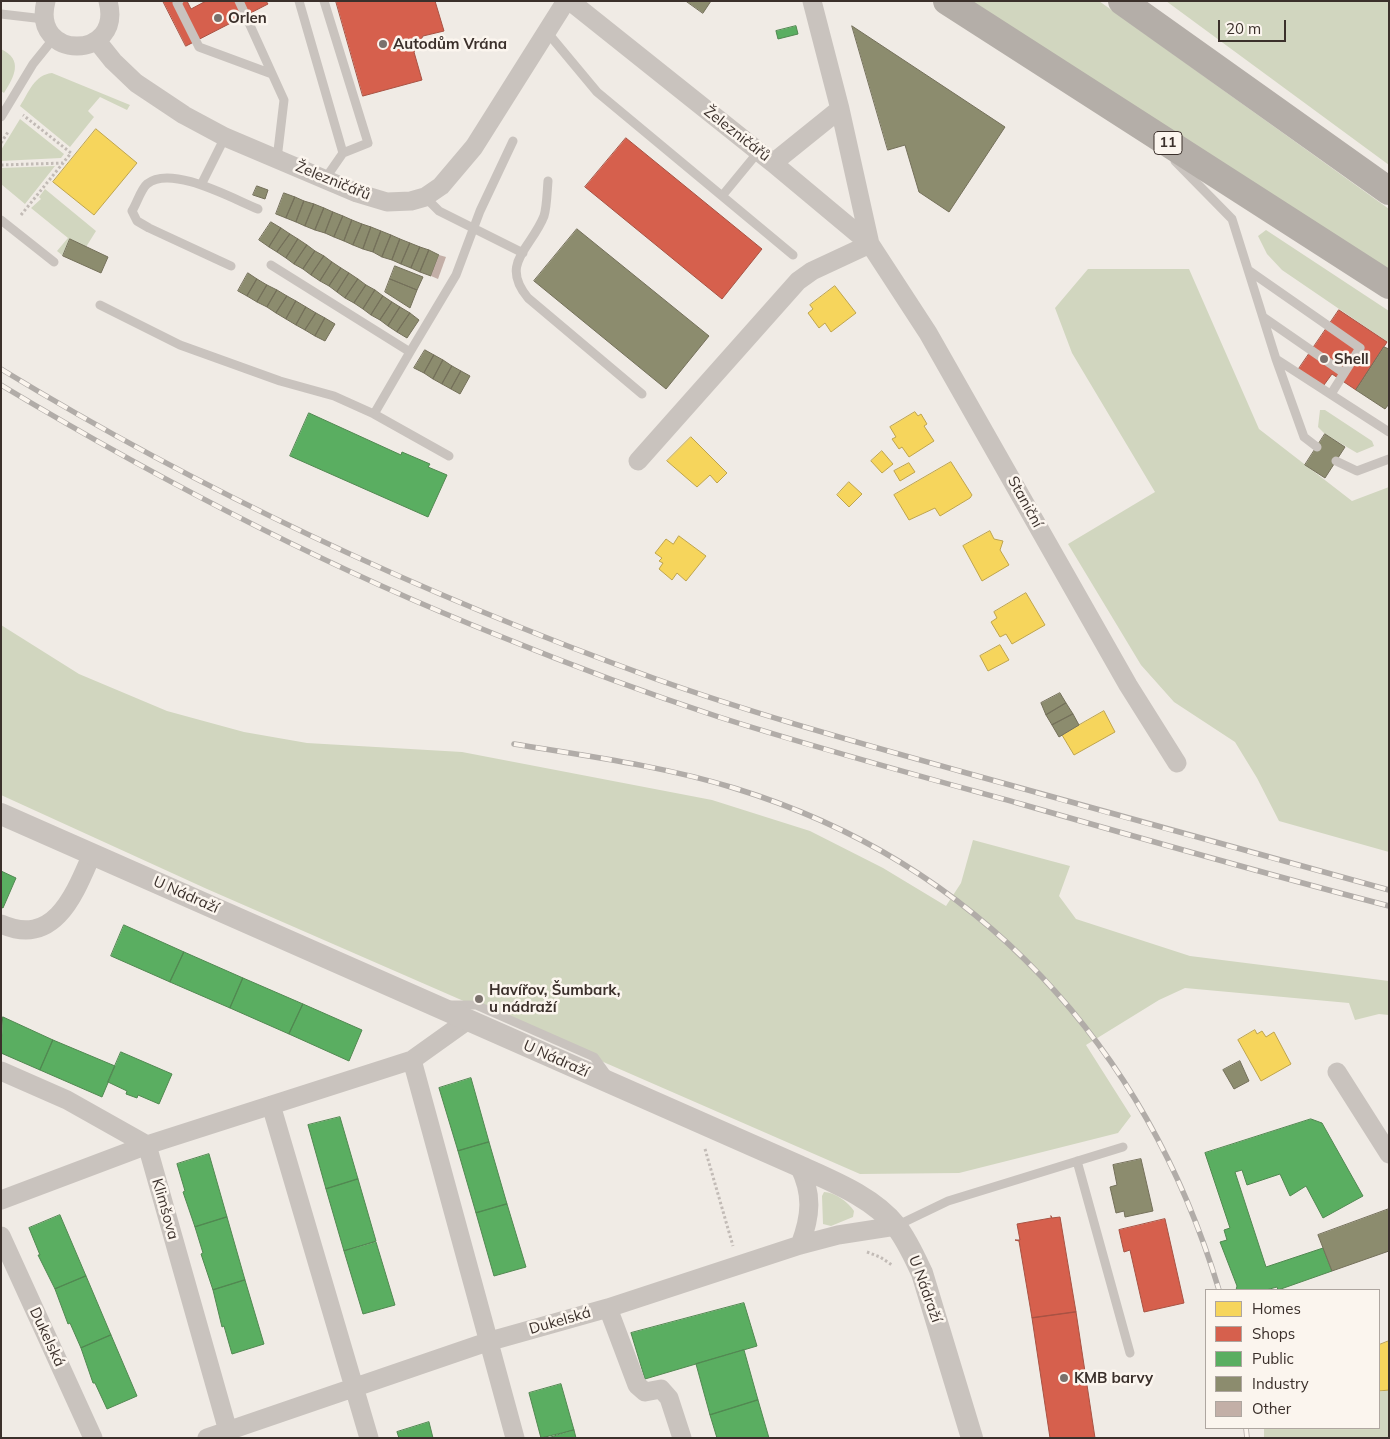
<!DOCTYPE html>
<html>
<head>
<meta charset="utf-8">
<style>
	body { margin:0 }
	#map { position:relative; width:1390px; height:1439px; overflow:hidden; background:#f0ebe5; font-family:Mulish,sans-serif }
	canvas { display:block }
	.frame { position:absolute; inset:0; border:2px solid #3b302b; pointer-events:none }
	.legend { position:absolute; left:1205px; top:1289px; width:175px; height:140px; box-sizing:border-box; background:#fbf5ee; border:1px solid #aea6a0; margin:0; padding:6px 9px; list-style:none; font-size:15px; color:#3b302b }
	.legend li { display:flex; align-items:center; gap:10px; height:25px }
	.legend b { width:25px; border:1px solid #aea6a0 }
	.scale { position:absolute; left:1218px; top:20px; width:68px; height:22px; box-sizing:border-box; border:2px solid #3b302b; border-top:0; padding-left:6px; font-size:15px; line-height:18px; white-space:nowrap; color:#3b302b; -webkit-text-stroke:4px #fbf5ee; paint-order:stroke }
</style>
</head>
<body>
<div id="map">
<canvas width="1390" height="1439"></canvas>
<div class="frame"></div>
<ul class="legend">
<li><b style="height:14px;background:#f6d55c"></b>Homes</li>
<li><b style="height:14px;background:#d6604d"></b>Shops</li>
<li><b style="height:14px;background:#5aae61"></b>Public</li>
<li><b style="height:14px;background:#8c8c6e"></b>Industry</li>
<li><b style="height:14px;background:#c3afa7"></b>Other</li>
</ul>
<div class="scale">20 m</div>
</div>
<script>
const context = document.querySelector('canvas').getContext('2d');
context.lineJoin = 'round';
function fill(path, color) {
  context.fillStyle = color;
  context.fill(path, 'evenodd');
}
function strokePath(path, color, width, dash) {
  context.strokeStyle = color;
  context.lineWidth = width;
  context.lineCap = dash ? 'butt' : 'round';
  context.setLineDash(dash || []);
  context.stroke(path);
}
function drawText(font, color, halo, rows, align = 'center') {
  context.font = font + ' Mulish,sans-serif';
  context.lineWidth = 5;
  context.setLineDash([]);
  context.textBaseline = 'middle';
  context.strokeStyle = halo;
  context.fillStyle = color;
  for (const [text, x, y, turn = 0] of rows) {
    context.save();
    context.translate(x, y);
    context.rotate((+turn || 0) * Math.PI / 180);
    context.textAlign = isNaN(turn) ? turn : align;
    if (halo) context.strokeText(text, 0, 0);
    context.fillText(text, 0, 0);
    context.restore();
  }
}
fill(new Path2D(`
	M971,1H1099L1389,209V270Z
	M1166,1H1389V165Z
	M1,49C24,60 14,77 4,93L1,91Z
	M52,73L130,105L127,110L100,97L88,111L94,117L70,147L20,106C29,92 34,75 52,73Z
	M20,119L64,154L61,158L1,161V150Z
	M55,166L25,204L1,184V168Z
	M45,189L96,231L86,247L70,240L63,256L57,251L68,238L31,208L41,199L39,197Z
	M1266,230L1389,311V343L1282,270L1267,254L1258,236Z
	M1088,269H1189L1259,429L1352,501L1389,487V852L1279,821L1257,778L1235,742L1174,702L1141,665L1068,544L1155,492L1072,353L1055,308Z
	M1320,410H1325L1372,441L1374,446L1357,453L1325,434L1318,427Z
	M1,625L79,674L167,711L244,732L307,743L462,752L712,800L810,831L883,868L946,906L961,883L973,840L1070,866L1059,896L1076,919L1190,956L1389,981V1015L1379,1014L1355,1020L1349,1003L1185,988L1159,1000L1086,1045L1131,1116L1118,1133L959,1173L860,1174L207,889L1,795Z
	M824,1192C835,1192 848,1202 854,1211L853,1217L831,1226L823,1224L822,1196Z
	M1389,1390V1438H1264V1428H1379V1392Z`), '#d1d6bf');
const homes = new Path2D(`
	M96,129L137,163L94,215L53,182Z
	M835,286L856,313L831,332L825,323L819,328L808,313L813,309L810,305Z
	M915,412L918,416L921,414L927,424L924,426L934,441L909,457L902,447L899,449L892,439L896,437L890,427Z
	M691,437L727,473L717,483L710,475L697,487L667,461Z
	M882,451L893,464L882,473L871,461Z
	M951,462L972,495L970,498L940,516L935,508L909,520L894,495Z
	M909,463L915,472L900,481L894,471Z
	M849,482L862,494L849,507L837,495Z
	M990,531L994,539L1003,541L1000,550L1009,565L982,581L963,546Z
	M679,536L706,556L686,581L677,573L672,580L659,569L663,563L659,561L662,558L655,553L666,539L673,544Z
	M1026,593L1045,625L1012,644L1006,634L1000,637L991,622L997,618L994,612Z
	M1000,645L1009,660L988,671L980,656Z
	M1104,711L1115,732L1074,755L1062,735Z
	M1255,1030L1257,1034L1262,1031L1266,1037L1274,1032L1291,1064L1261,1081L1238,1040Z
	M1389,1341V1390L1379,1391V1345Z`);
fill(homes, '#f6d55c');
strokePath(homes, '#bea44d', 1);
const shops = new Path2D(`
	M163,1H187L191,9L206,1H266L268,4L186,46Z
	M336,1H435L444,31L423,36L414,52L422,80L363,96Z
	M626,138L762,249L722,299L585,187Z
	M1339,310L1387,342L1356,390L1332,374L1321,389L1296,373Z
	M1051,1216L1052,1218L1060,1217L1076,1312L1032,1318L1019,1241L1015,1240H1020L1017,1224L1051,1218Z
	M1165,1219L1184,1303L1144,1312L1130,1250L1124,1252L1119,1230Z
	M1076,1312L1095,1438H1050L1032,1318Z`);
fill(shops, '#d6604d');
strokePath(shops, '#a85243', 1);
const public = new Path2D(`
	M796,26L798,34L778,39L776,31Z
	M309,413L401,455L402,452L430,464L428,467L447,475L428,517L290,456Z
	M1,871L16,878L3,908L1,907Z
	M124,925L184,952L170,982L111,956Z
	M184,952L243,978L230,1008L170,982Z
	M243,978L303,1004L289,1034L230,1008Z
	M303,1004L362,1030L349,1061L289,1034Z
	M3,1017L53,1040L40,1070L1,1053Z
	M53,1040L115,1066L102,1097L40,1070Z
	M121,1052L172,1074L159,1104L138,1095L137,1098L126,1094L127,1091L108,1082Z
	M471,1078L489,1142L458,1151L439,1088Z
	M340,1117L358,1179L326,1189L308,1125Z
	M1311,1119L1322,1123L1363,1196L1323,1218L1306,1186L1290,1196L1280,1174L1247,1185L1242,1170L1235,1172L1266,1267L1323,1248L1332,1271L1278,1290L1277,1287L1266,1290H1236L1237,1286L1220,1242L1227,1240L1224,1230L1230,1228L1205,1153Z
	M489,1142L507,1204L476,1213L458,1151Z
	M209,1154L227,1217L195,1227L183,1192L185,1191L177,1164Z
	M358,1179L376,1241L344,1251L326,1189Z
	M507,1204L526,1267L494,1276L476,1213Z
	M60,1215L86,1276L55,1289L38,1255H40L29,1228Z
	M227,1217L245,1280L213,1290L201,1254L203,1253L195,1227Z
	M376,1242L395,1305L363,1314L344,1251Z
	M86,1276L111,1335L81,1348L70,1323L68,1324L55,1289Z
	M245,1280L264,1344L232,1354L224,1326L222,1327L213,1290Z
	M744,1303L757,1346L645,1379L631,1333Z
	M111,1335L137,1396L107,1409L95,1383H93L81,1348Z
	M744,1350L758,1400L710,1415L696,1364Z
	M561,1384L574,1430L541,1438L529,1393Z
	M758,1400L769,1438H717L710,1415Z
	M429,1422L433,1438H399L397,1432Z
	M574,1430L576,1438H548Z`);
fill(public, '#5aae61');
strokePath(public, '#518851', 1);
const industry = new Path2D(`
	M686,1H711L703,13Z
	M852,26L1005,127L949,212L919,192L905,145L888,150Z
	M257,186L268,190L265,199L253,195Z
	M284,193L295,197L286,218L276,214Z
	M295,197L304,201L296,222L286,218Z
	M304,201L314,204L305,226L296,222Z
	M314,204L324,208L315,230L305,226Z
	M324,208L333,212L325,233L315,230Z
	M333,212L343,216L334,237L325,233Z
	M343,216L352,220L344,241L334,237Z
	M352,220L362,224L353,245L344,241Z
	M271,222L281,228L269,247L259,240Z
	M362,224L371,227L363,249L353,245Z
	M371,227L381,231L373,252L363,249Z
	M281,228L290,234L277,252L269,247Z
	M577,229L709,336L666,389L534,281Z
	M381,231L391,235L382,257L373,252Z
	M290,234L298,239L286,258L277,252Z
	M391,235L400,239L392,260L382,257Z
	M70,239L108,257L101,273L63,256Z
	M298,239L307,245L294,264L286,258Z
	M400,239L410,243L401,264L392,260Z
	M410,243L420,247L411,268L401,264Z
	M307,245L315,251L303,269L294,264Z
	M420,247L429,250L420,272L411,268Z
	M429,250L439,255L431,276L420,272Z
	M315,251L324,256L311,275L303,269Z
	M324,256L332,262L320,281L311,275Z
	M332,262L341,268L329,286L320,281Z
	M395,266L423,277L417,290L390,279Z
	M341,268L349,273L337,292L329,286Z
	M248,273L257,279L247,296L238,291Z
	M349,273L358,279L345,298L337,292Z
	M257,279L267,285L257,302L247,296Z
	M358,279L366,285L354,303L345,298Z
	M390,279L417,290L410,308L385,292Z
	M267,285L277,290L267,307L257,302Z
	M366,285L375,290L363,309L354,303Z
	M277,290L287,296L276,313L267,307Z
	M375,290L383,296L371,315L363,309Z
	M287,296L296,301L286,319L276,313Z
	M383,296L392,302L380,320L371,315Z
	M296,301L306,307L296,325L286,319Z
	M392,302L400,307L388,326L380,320Z
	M306,307L316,313L305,330L296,325Z
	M400,307L410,313L397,332L388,326Z
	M316,313L325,318L315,336L305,330Z
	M410,313L419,320L407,338L397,332Z
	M325,318L335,324L325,341L315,336Z
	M1384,347L1389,349V404L1385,409L1356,390Z
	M425,350L434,355L424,373L414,368Z
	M434,355L443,360L433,379L424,373Z
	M443,360L452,366L442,384L433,379Z
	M452,366L461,371L451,389L442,384Z
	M461,371L470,376L460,394L451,389Z
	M1325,434L1345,447L1325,478L1305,465Z
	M1060,693L1066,703L1046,715L1041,703Z
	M1066,703L1073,714L1052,725L1046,715Z
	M1073,714L1079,725L1059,737L1052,725Z
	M1240,1061L1249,1081L1234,1089L1223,1070Z
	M1141,1159L1153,1211L1125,1217L1124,1211L1116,1213L1110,1187L1117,1185L1113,1165Z
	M1389,1209V1251L1332,1271L1318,1235Z`);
fill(industry, '#8c8c6e');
strokePath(industry, '#74705a', 1);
fill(new Path2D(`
	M439,255L446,257L438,279L431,276Z`), '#c3afa7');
strokePath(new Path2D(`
	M1,143L8,132
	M1,165L63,163L71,153L23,115
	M21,215L63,163
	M705,1149L733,1246
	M867,1252L880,1257L892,1265`), '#c2bbb6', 3, [2.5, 2.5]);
strokePath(new Path2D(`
	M179,1L177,3L199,47L272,74
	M239,1L284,100L277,159
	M299,1L343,153
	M324,1L368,143L343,153L325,179
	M1,14L44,19
	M547,32L597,92L793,255
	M1,117L33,64L54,38
	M1175,161L1232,219L1276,359L1389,432
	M548,181C547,192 547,206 544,216C531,249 499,263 528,298L642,394
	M201,185L225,137
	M722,196L759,151
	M425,197L439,211L523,253
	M1,220L54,262
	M271,265L410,352L456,275L480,211L513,141
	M231,266L149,228L137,221L132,211C137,203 141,189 147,184C171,164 233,199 258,209
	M1248,270L1360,348L1331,394
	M100,305L180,345L280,381L334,396L374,414L449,456
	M1263,317L1344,373
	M1276,359L1304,437L1317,447
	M374,414L410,352
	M1336,461L1357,471L1389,459
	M452,1005H476L594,1057L607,1075
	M1077,1161L1130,1353
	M896,1226L948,1201L1123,1147`), '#c9c3be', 9);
strokePath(new Path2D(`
	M46,1C30,61 124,61 108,1
	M570,1L773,163L840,109L812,1
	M97,41L113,61L136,83L184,115L225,137L357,193L387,202L411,201L425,197L441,186L474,147L566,1
	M840,109L870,244L928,333L1128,685L1177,763
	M638,461L798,281L812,271L870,244L773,163
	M1,924C55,948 75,893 92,854
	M412,1060L515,1438
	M1,1071L67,1100L147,1145L230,1438
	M1337,1072L1389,1154
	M271,1105L369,1438
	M799,1166C813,1194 811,1216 800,1245
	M1,1200L147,1145L412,1060L468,1020
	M1,1236L93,1438
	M608,1308L637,1385L645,1392L661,1389L669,1398L682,1438
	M207,1438L487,1342L608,1308L800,1245L838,1235L896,1226`), '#c9c3be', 19);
strokePath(new Path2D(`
	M1,814L799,1166C832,1181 873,1197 896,1226C907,1240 915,1258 922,1273L972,1438`), '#c9c3be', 22);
strokePath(new Path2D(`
	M947,1L1389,285
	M1122,1L1389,191`), '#b4aea8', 28);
const rail = new Path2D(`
	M1,369C208,495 429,597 656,679C757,715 860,743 963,772C1105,812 1247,851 1389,890
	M1,385C161,481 328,568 502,637C573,666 646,693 719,717C819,749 920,776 1021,804C1143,839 1266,874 1389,906
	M514,744C587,756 663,766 734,788C979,863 1146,1047 1219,1290
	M1246,1428L1247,1438`);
strokePath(rail, '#b1aca8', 5.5);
strokePath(rail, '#fbf5ee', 4, [11]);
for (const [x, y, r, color] of [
	[218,18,5,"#7a716c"],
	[383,44,5,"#7a716c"],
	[1324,359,5,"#7a716c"],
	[479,999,5,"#7a716c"],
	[1064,1378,5,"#7a716c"]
]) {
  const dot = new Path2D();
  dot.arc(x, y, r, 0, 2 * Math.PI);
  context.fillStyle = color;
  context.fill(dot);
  strokePath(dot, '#fbf5ee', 2);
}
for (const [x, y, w] of [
	[1168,143,28]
]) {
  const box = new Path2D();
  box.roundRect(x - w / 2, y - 11.5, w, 23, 4);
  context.fillStyle = '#fbf5ee';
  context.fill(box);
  strokePath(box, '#3b302b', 1);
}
drawText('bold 14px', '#3b302b', null, [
	["11",1168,143]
]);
drawText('bold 15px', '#3b302b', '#fbf5ee', [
	["Orlen",228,18],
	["Autodům Vrána",393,44],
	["Shell",1334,359],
	["Havířov, Šumbark,",489,990],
	["u nádraží",489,1007],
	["KMB barvy",1074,1378]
], 'left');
drawText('15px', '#3b302b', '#fbf5ee', [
	["Železničářů",737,134,38],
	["Železničářů",333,181,22],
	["Staniční",1025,502,61],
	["U Nádraží",186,895,24],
	["U Nádraží",556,1059,24],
	["Klimšova",165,1209,74],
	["U Nádraží",925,1289,70],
	["Dukelská",560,1321,-16],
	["Dukelská",47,1337,65]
]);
</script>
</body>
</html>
